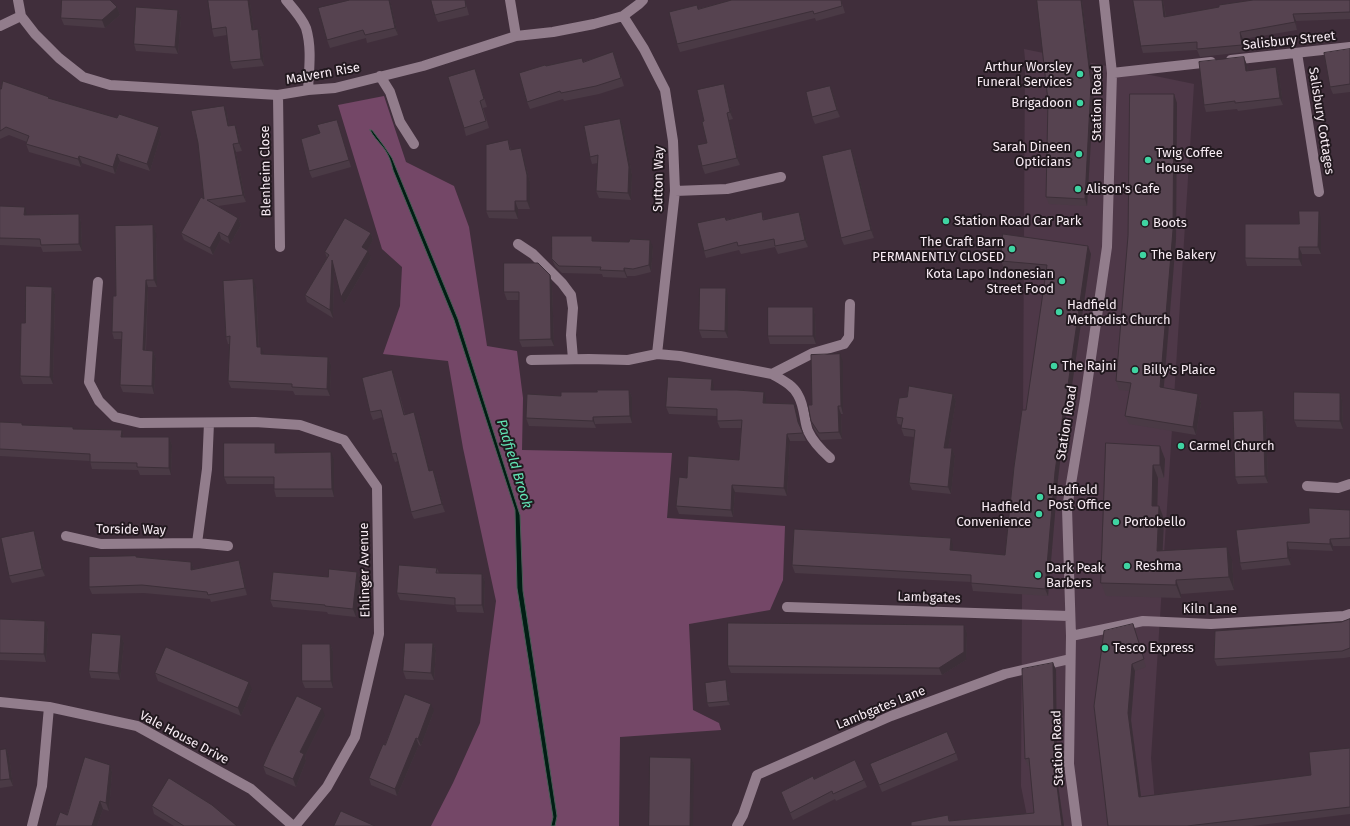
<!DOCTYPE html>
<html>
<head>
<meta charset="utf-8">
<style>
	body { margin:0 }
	canvas { display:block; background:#402e3b }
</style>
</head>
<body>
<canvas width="1350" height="826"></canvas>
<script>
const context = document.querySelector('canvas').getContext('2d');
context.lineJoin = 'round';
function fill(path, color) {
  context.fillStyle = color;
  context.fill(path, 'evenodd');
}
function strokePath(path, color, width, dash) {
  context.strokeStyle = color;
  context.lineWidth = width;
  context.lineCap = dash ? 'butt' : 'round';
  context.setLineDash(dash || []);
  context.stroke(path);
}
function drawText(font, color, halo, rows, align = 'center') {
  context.font = font + ' "Fira Sans",sans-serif';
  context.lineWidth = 4;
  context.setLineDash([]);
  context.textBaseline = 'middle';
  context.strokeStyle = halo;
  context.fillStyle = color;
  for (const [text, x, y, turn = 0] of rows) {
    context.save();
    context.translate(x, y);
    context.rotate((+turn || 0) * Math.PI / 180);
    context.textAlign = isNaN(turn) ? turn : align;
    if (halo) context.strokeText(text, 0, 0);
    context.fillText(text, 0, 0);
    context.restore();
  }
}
fill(new Path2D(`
	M1024,49L1194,84L1151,758L1157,826H1029L1021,786L1025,59Z`), '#4e3848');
fill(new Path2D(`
	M384,96L406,162L454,186L469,227L487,346L517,351L523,398L522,450L672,453L667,518L785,526L783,580L770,610L689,624L693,710L719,723L721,730L620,737L619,826H431L453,783L480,723L496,601L463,448L448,361L383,354L400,306L402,267L382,249L338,105Z`), '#744767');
const water = new Path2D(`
	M370,130H372L384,146L392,158L458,319L520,515L523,591L557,816L555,826H551L553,817L517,588L515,510L454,320L393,170C391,161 388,153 382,146C378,141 373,136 370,130Z`);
fill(water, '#011e14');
strokePath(water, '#4b5c57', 1);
strokePath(new Path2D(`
	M18,0L21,16L35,34L59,58L83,77L110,85L278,95L308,90L335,88L423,66L516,36L553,32L594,24L623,16L639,4L643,0
	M286,0C293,8 302,18 306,28C312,48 309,69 308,90
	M510,0L516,36
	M623,16L644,49L665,90L673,141L675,191L657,354
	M0,26L21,16
	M1297,53L1319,192
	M1231,60L1350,47
	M1112,73L1211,62
	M380,76L390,92L400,122L414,144
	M278,95L280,247
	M675,191L727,189L781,177
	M518,244L533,254L562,283L571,295L573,308L571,335L573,359
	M98,282L89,382L99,401L115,417L140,423L255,422L300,425L344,440L377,487L379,634L355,737L327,787L295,826
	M531,360L589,359L628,360L657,354L680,356L772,374L813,353L844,344L849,337L850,304
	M772,374C782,380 793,385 798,395C805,407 804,421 808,431C813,442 821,450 830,458
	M1307,486L1338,488L1350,484
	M66,536L101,544L197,543L228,546
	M197,543L207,469L209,423
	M787,607L1069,616
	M1071,636L1143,621L1211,624L1344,616L1350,614
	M0,702L49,707L137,726L251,789L293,826
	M32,826L42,786L49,707
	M737,826L743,815L757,775L891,716L1005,674L1070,659
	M1077,826L1069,764L1071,636L1067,508L1085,399L1107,247L1112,73L1104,0`), '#927d8c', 10);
fill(new Path2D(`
	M390,0L398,35L367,43L366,38L330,48L327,40Z
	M465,0L469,15L438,22L435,15Z
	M841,0L845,13L816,21L815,18L680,52L677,44L698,9Z
	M1037,0H1082L1094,91L1087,206L1049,204L1046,197L1048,101Z
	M1133,0H1163L1166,16L1350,0V19L1296,21L1297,30L1243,39L1245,52L1200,57L1197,50L1143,53L1141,46Z
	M250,3L254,30L258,29L261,37L264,66L233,69L230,62L227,35L214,37L212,29Z
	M117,7L120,15L105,28L64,25L61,18Z
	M178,10L181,17L178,54L136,51L134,44Z
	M1350,49V92L1333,94L1330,87Z
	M613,52L624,86L599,94L564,101L563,99L530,109L527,102L546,66L582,58L583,62Z
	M1247,65L1248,71L1276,67L1279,74L1283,105L1238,111L1237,109L1206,112L1204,105Z
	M477,76L487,107L483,108L489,128L466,136L464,128Z
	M724,84L726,92L733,119L729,120L740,165L705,174L702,166L707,143L704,121Z
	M830,86L833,93L840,117L815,124L812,117Z
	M0,89L49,97L50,99L161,135L150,171L120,161L115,174L82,163L81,167L29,152L26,144L27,142L9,135L0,139Z
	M1174,94L1177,103L1176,239L1164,388L1198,394L1201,403L1196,435L1129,424L1125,416L1130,391L1119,390L1116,381Z
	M227,113L229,126L235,125L238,133L242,151L236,152L246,202L218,206L238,218L241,225L230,244L221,239L213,255L184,240L181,233L204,199Z
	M620,119L623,126L632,175L631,200L599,198L596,191L598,163L592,164L590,157Z
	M339,127L351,167L312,178L309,171Z
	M508,140L511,150L523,155L530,182V209H518V219L489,218L486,211Z
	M851,149L854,156L874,238L844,245L841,238Z
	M0,206L27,215L79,214L81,222L82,251L43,252L41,247L0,245Z
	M762,212L764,220L799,212L802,220L808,247L778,254L775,247L741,254L739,250L706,258L704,251L726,220Z
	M1321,219V254H1302V266H1247L1245,258L1299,224Z
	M153,225L156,233L157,287H148L146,350L153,351L156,358L154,394L123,392L120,385L122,339H114L112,332L116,296Z
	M371,233L373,240L367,250L371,258L344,304L334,270L333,318L307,302L305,295L327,258L325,252Z
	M594,241L653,247L651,272L635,276H627V278L603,277L602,274L562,273L555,266L552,259Z
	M1091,254L1068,413H1066L1058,479L1048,596L973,591L971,582L795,573L792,565L953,545V551L1005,555L1046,272L1004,268L1001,261Z
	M550,275L552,283L554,346L522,347L519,340V300H507L504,292Z
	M52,287L55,294L53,384H23L20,376L25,323Z
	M256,287L259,347L264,354L328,357L331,365L330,396L295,395L293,391L231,388L228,381L230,344H228L226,337Z
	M728,296V338H702L699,330Z
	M813,307L815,314L816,344H770L768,336Z
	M843,362V414H841L842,439L821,440L814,429L811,421L812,405Z
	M392,370L395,378L405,415L414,412L417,420L430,471L433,470L436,477L445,512L414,519L411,512L398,461L395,462L392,454L383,417L373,420L370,412Z
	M714,386V390L766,399V403L794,404L797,412L800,426L806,441H790L787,496L735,492L733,517L679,514L676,506L687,478L739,460L741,428H720L717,421V416L669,414L666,407Z
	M629,390L632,397V423L595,424L596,428L529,426L526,418L561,396Z
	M1340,393L1342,400L1343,429L1297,427L1294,420Z
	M953,394L956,401L948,448H952L955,456L951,494L912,490L909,483L914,437L904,436L901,428L902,425L898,424L896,417Z
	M1263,411L1266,419L1268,483L1238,484L1235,477Z
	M0,422L23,425L73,429L122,430L124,437H169L172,445L171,475H140L138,470L92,469L90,461L0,456Z
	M275,443L277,450V453L334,460V497H276L274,489V484H227L224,477Z
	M1106,443L1165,459L1164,478H1158L1157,506H1159L1164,519L1163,550L1232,560L1234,590L1181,594V598L1106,596L1101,583Z
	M1350,510V546H1333V551L1289,549L1291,565L1242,570L1240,563L1309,523Z
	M34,531L36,538L45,576L12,583L9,576Z
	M136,556L137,557L191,562L194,569L239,560L242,568L247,595L211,602L210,599L144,593L92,594L89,587Z
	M437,568L439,573L482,574L485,581L484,613L457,612L455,605L400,600L397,593Z
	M357,572L360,580L356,617L328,614L327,612L273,607L270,600L328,577Z
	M0,619L45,621L48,629L46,662L0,660Z
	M1350,619V657L1344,658L1217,666L1214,659Z
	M1133,624L1146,667L1135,671L1131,720L1141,797L1311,775L1350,749V814L1252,826H1108Z
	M964,625L967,633L966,660L942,675L731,673L728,666Z
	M121,635L124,643L120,680L91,678L89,671Z
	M433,643L436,650L434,680L406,679L403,671Z
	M330,644L333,651V688H305L302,681Z
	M1053,663L1056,670L1057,778L1064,826H911L948,815L950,821L1034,813L1030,766H1028L1025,759Z
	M155,673L252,690L241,716L158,681Z
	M727,684L730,705L709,707L707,703Z
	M434,711L421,746L419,745L397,796L371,785L369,778L385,745Z
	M325,716L305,756L306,761L296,787L266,774L263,766Z
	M6,749L9,756L13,786L0,788V750Z
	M956,753L958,760L882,792L870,764Z
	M110,765L112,772L109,811L103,809L97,826H55L67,815Z
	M814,779L864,780L867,787L836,801L835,799L793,820L781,792Z
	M152,806L237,826H174L154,814Z`), '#4a3a45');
fill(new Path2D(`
	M248,0H249L250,3L255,37L252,30Z
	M389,0H390L398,35L395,28Z
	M1081,0H1082L1094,91L1087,206L1085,199Z
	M1162,0H1163L1167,24L1164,17Z
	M117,7L120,15L105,28L102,20Z
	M178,10L181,17L178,54L175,47Z
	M1293,14L1296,21L1297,30Z
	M258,29L261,37L264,66L261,59Z
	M1240,32L1243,39L1245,52L1242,45Z
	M1244,57L1247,65L1249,79L1246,71Z
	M1276,67L1279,74L1283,105L1280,98Z
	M724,84L726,92L733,119L730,112Z
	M830,86L833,93L840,117L837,110Z
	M1174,94L1177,103L1176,239L1163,396L1160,387Z
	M224,106L227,113L230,134L228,126Z
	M727,113L729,120L740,165L737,158Z
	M620,119L623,126L632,175L631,200L628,193Z
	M235,125L238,133L242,151L239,143Z
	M159,127L161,135L150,171L147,164Z
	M233,144L236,152L246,202L243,195Z
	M521,148L523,155L530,182V209L527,201Z
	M851,149L854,156L874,238L871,230Z
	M117,154L120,161L115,174L113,167Z
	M79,156L82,163L81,167L78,159Z
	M515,201L518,209V219L515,211Z
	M25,207L27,215V223L24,215Z
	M1319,211L1321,219V254L1318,247Z
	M799,212L802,220L808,247L805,240Z
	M79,214L81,222L82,251L79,244Z
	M238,218L241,225L230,244L228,237Z
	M153,225L156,233L157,287L154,280Z
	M219,232L221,239L213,255L210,248Z
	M371,233L373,240L365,254L362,247Z
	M650,240L653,247L651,272L649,265Z
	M1088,246L1091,254L1068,413L1065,406Z
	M1299,247L1302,254V266L1299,259Z
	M368,251L371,258L344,304L341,297Z
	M332,260L334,267L333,318L330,310Z
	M624,268L627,276V278L624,271Z
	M550,275L552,283L554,346L551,339Z
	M253,279L256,287L259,354L257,347Z
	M146,280L148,287L145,358L143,350Z
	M52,287L55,294L53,384L50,377Z
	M726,288L728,296V338L725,331Z
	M813,307L815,314L816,344L813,336Z
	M261,347L264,354H261Z
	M153,351L156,358L154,394L152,386Z
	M840,354L843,362V414L841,406Z
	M328,357L331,365L330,396L327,389Z
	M392,370L395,378L406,422L404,415Z
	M712,379L714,386V397L711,390Z
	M629,390L632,397V423L630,416Z
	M764,392L766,399V410L763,403Z
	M1340,393L1342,400L1343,429L1340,421Z
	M953,394L956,401L947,455L944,448Z
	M1198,394L1201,403L1196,435L1193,427Z
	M794,404L797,412L801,429L798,422Z
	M838,406L841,414L842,439L839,432Z
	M1064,406L1066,413L1058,479L1048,596L1045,589L1055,472Z
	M1263,411L1266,419L1268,483L1265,476Z
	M414,412L417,420L432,478L429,471Z
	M593,417L595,424L596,428L593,421Z
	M122,430L124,437H121Z
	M787,434L790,441L787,496L784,488Z
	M169,437L172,445L171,475L169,468Z
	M275,443L277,450V460L275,453Z
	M1160,446L1165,459L1164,478L1160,465Z
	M952,448L955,456L951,494L948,487Z
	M331,452L334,460V497L332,489Z
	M1153,465L1158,478L1157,519L1152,506Z
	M433,470L436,477L445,512L442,504Z
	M732,485L735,492L733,517L731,510Z
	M1159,506L1164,519L1162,564L1157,551Z
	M34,531L36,538L45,576L42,569Z
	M951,538L953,545V558L950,550Z
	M1330,539L1333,546V551L1330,544Z
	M1287,542L1289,549L1291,565L1288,558Z
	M1227,547L1232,560L1234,590L1229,577Z
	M239,560L242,568L247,595L245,588Z
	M191,562L194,569L191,570Z
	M357,572L360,580L356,617L353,609Z
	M482,574L485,581L484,613L482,605Z
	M1176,580L1181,594V598L1176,585Z
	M45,621L48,629L46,662L44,654Z
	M964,625L967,633L966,660L942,675L939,668Z
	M121,635L124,643L120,680L118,673Z
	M433,643L436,650L434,680L431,673Z
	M330,644L333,651V688L331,681Z
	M1053,663L1056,670L1057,778L1064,826H1062L1055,770Z
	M1132,664L1135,671L1131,720L1142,804L1139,797L1128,713Z
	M726,680L727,684L730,705L728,701Z
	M249,682L252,690L241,716L238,708Z
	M431,704L434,711L421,746L418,739Z
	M322,708L325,716L305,756L306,761L296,787L293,779L300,752Z
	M416,738L419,745L397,796L395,789Z
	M6,749L9,756L13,786L10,779Z
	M691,758L694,765L693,826H690Z
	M110,765L112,772L109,811L106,803Z
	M100,801L103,809L97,826H92Z`), '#3c2f38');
const building = new Path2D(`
	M62,0H110L117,7L102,20L61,18Z
	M208,0H248L252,30L258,29L261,59L230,62L226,27L212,29Z
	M350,0H389L395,28L365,35L363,30L327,40L318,8Z
	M431,0H465L466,7L435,15Z
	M732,0H841L842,6L814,14L813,11L677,44L669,12L697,5L698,9Z
	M1037,0H1081L1091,84L1085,199L1046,197L1048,101Z
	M1133,0H1162L1164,17L1219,7V5L1253,0H1350V12L1293,14L1295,22L1240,32L1242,45L1197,49V42L1141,46Z
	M136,7L178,10L175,47L134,44Z
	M1350,49V84L1330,87L1324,53Z
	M613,52L621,78L596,86L561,93L560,91L527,102L519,73L545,65L546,66L582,58L583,62Z
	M1244,57L1246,71L1276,67L1280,98L1235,103V101L1204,105L1199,62Z
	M475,69L484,99L480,101L486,121L464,128L448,77Z
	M3,81L49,97L48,98L117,118L119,114L159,127L147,164L117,154L113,167L79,156L78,159L26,144L29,136L6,127L0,131V89H1Z
	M724,84L730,112L727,113L737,158L702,166L697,145L707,143L702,122L704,121L697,90Z
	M830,86L837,110L812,117L806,92Z
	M1130,94H1174L1173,230L1160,387L1198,394L1193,427L1125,416L1131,383L1116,381L1128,236Z
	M224,106L228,126L235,125L239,143L233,144L243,195L207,200L238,218L228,237L219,232L210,248L181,233L201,197L204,199L198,143L191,111Z
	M620,119L629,167L628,193L596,191L598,155L590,157L584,126Z
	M337,120L349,160L309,171L301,139L320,133L317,125Z
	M508,140L510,150L521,148L527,175V201H515V211H486V145Z
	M851,149L871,230L841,238L822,156Z
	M0,206L25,207L24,215L79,214V244L41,245L40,239L0,238Z
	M1299,211H1319L1318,247H1299V259L1245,258V224H1299Z
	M762,212L763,220L799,212L805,240L775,246L774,239L738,246L737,242L704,251L697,223L725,217L726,220Z
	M345,218L371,233L362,247L368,251L341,297L332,260L330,310L305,295L329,255L325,252Z
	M153,225L154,280H146L143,350L153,351L152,386L120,385L122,332H112L113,296H116L115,226Z
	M1003,234L1088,246L1065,406H1064L1055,472L1045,589L971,583V575L792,565L794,529L951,538L950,550L1005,555L1014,467L1022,410H1026L1047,265L1001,261Z
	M552,236H592V241L629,242L630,239L650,240L649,265L633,269L624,268V271L600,270L601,267L559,266L552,259Z
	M504,263H538L550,275L551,339L519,340V292H504Z
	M253,279L257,347H261V354L328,357L327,389L292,387V384L228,381L230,336L226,337L223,281Z
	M26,286L52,287L50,377L20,376L21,323H25Z
	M700,288H726L725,331L699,330Z
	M768,307H813V336H768Z
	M840,354L841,406H838L839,432L819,433L811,421L808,405H812L811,355Z
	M392,370L404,415L414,412L429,471L433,470L442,504L411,512L396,453L392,454L381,410L370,412L362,378Z
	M668,377L712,379L711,390H737L764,392L763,403L794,404L798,422L803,433L787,434L784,488L732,485L731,510L676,506L679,477L687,478L688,456L739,460L742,420L717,421V409L666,407Z
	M909,386L953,394L944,448H952L948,487L909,483L915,430L901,428L903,418L896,417L899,398L907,397Z
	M597,390H629L630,416L593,417V421L526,418L527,394L561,396V392H597Z
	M1294,392L1340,393V421L1294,420Z
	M1263,411L1265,476L1235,477L1233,412Z
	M0,422L22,423V425L73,427V429L122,430L121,437H169V468L137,467V463L90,462V454L0,449Z
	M224,443H275V453L331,452L332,489H274V477H224Z
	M1106,443L1160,446V465H1153L1152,506H1159L1157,551L1227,547L1229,577L1176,580V585L1101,583Z
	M1309,508L1350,510V538L1330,539V544L1287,542L1288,558L1240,563L1236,530L1309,523Z
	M34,531L42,569L9,576L1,538Z
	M136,556V557L191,562V570L239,560L245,588L208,595L207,592L142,585L89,587V557Z
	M399,565L437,568L436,573L482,574V605H455V598L397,593Z
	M329,569L357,572L353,609L325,606V605L270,600L273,572L328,577Z
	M0,619L45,621L44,654L0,653Z
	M1350,619V648L1342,651L1214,659L1215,631L1341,622Z
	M728,623L964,625V652L939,668L728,666Z
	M1133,624L1144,659L1132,664L1128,713L1139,797L1311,775L1309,752L1350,748V807L1187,826H1108L1094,706L1104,631Z
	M92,633L121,635L118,673L89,671Z
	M405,643H433L431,673L403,671Z
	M302,644H330L331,681H302Z
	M166,647L249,682L238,708L155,673Z
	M1053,663L1055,770L1062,826H911V822L948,815L949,821L1034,813L1029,758L1025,759L1022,669Z
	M726,680L728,701L707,703L705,683Z
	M405,694L431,704L418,739L416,738L395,789L369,778L383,744L385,745Z
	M297,696L322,708L300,752L304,754L293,779L263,766L271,748Z
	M947,732L956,753L879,785L870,764Z
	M6,749L10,779L0,780V750Z
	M85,757L110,765L106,803L100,801L92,826H55L60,812L67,815Z
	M650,757L691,758L690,826H649Z
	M855,760L864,780L833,794L832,791L790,813L781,792L813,776L814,779Z
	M169,778L212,805L237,826H184L152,806Z
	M341,811L375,826H334Z`);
fill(building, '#564350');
strokePath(building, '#3c2f38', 1);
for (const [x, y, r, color] of [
	[1080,74,4,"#3fd4a2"],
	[1080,103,4,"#3fd4a2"],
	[1079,154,4,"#3fd4a2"],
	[1148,160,4,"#3fd4a2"],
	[1078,189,4,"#3fd4a2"],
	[946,221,4,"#3fd4a2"],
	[1145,223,4,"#3fd4a2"],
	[1012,249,4,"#3fd4a2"],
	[1143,255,4,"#3fd4a2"],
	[1062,281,4,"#3fd4a2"],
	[1059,312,4,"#3fd4a2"],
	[1054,366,4,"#3fd4a2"],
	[1135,370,4,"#3fd4a2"],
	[1181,446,4,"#3fd4a2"],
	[1040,497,4,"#3fd4a2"],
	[1039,514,4,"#3fd4a2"],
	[1116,522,4,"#3fd4a2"],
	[1127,566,4,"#3fd4a2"],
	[1038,575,4,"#3fd4a2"],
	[1105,648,4,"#3fd4a2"]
]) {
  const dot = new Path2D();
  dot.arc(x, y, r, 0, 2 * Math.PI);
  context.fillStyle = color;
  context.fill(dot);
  strokePath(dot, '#22191f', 1.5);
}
drawText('13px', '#f8ecf4', '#22191f', [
	["Salisbury Street",1289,41,-6],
	["Malvern Rise",323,74,-10],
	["Station Road",1097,103,-90],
	["Salisbury Cottages",1321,121,81],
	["Blenheim Close",266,171,-91],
	["Sutton Way",659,179,-89],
	["Station Road",1067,423,-81],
	["Torside Way",131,530,1],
	["Ehlinger Avenue",365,570,-91],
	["Lambgates",929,598,2],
	["Kiln Lane",1210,609],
	["Lambgates Lane",881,708,-22],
	["Vale House Drive",184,738,28],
	["Station Road",1058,748,-92]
]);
drawText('13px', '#f8ecf4', '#22191f', [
	["Arthur Worsley",1072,67,"right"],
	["Funeral Services",1072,82,"right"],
	["Brigadoon",1072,103,"right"],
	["Sarah Dineen",1071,147,"right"],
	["Opticians",1071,162,"right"],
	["Twig Coffee",1156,153],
	["House",1156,168],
	["Alison's Cafe",1086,189],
	["Station Road Car Park",954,221],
	["Boots",1153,223],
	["The Craft Barn",1004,242,"right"],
	["PERMANENTLY CLOSED",1004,257,"right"],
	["The Bakery",1151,255],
	["Kota Lapo Indonesian",1054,274,"right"],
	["Street Food",1054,289,"right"],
	["Hadfield",1067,305],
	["Methodist Church",1067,320],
	["The Rajni",1062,366],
	["Billy's Plaice",1143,370],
	["Carmel Church",1189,446],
	["Hadfield",1048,490],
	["Post Office",1048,505],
	["Hadfield",1031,507,"right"],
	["Convenience",1031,522,"right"],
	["Portobello",1124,522],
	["Reshma",1135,566],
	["Dark Peak",1046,568],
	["Barbers",1046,583],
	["Tesco Express",1113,648]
], 'left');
drawText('italic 14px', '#61e4b4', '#22191f', [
	["Padfield Brook",514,464,73]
]);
</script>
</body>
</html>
